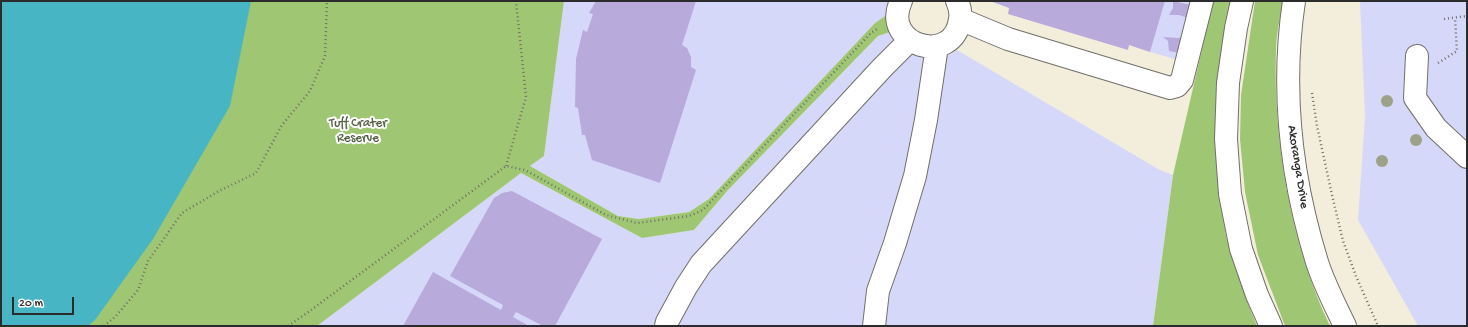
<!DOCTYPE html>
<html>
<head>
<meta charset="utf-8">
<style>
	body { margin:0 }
	#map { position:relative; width:1468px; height:327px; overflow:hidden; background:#f3eedb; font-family:"Gochi Hand",sans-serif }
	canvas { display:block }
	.frame { position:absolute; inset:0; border:2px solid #2b2b2b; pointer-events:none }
	.scale { position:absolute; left:12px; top:297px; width:62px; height:18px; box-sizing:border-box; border:2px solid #2b2b2b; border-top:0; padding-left:5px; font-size:12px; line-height:14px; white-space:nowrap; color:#2b2b2b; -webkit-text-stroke:3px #fff; paint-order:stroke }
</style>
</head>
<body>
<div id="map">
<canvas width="1468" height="327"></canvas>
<div class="frame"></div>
<div class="scale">20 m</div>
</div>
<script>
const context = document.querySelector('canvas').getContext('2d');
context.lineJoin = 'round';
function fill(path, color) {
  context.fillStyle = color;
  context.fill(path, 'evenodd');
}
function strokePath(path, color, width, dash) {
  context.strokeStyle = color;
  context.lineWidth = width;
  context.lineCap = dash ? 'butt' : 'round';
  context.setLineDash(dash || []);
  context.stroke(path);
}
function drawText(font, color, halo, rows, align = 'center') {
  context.font = font + ' "Gochi Hand",sans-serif';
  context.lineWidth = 4;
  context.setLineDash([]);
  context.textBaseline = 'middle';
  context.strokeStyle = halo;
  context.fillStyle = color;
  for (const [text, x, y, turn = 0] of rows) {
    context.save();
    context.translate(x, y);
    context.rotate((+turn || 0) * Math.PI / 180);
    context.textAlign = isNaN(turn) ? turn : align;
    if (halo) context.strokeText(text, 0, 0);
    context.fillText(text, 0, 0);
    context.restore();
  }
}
fill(new Path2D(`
	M564,1H890L888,14L875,23L709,199L689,212L639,219L618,216L530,166L544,156Z
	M1165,1H1196L1182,61L1150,52Z
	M1360,1H1467V326H1418L1358,220L1365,116Z
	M893,31L911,54L930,58L945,57L957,50L1158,169L1173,175L1153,326H317L521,173L642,238L694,230L728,190L878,36Z`), '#d5d8f9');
fill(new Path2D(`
	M170,1H564L544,156L530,166L618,216L639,219L689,212L709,199L875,23L888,14L893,31L878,36L728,190L694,230L642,238L521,173L317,326H1Z
	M1213,1H1233L1218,174L1226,236L1248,304L1257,326H1153L1173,175Z
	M1255,1H1283C1280,18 1276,35 1276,52C1273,141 1291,245 1330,326H1285L1258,255L1245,192L1240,139L1241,95Z`), '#9fc773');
fill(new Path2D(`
	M1,1H251L230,106L153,239L95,320L88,326H1Z`), '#48b5c5');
fill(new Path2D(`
	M596,1H696L682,45L687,48L691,57V67L696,70L660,183L592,160L585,135H582L578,108L575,107L576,59L583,30L587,32L593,14L589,13Z
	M990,1H1165L1150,52L1129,45L1128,50L1008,14L1009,8Z
	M1173,1L1186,4H1192L1188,13V20L1185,17L1179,15H1169L1173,8Z
	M1163,37L1178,38L1184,37L1179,53L1169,51L1168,41Z
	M512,191L602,239L555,326H543L516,312L513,317L529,326H403L433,272L501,310L503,305L450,276L494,198L502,193Z`), '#b9aadc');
const minor = new Path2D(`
	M901,1C880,46 954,67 960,19C961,13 960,7 957,1
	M960,19L1008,39L1170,88L1177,86L1182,80L1202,1
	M1417,56L1415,98L1436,128L1467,157
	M666,326L667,322L686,287L701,264L882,68L910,40
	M874,326L878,291L895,243L915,176L926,120L937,46`);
const major = new Path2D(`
	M1242,1L1236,28L1228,83L1226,139L1230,194L1241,249L1257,295L1271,326
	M1294,1C1281,88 1291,178 1317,262C1324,284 1335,305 1345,326`);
strokePath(minor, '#716f69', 24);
strokePath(major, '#716f69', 24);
strokePath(new Path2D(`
	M1444,19L1467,16
	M1438,63L1457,51L1455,18
	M1312,93L1317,126L1332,195L1343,241L1356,276L1378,326
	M506,166L526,97L516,1
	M104,326L116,316L138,290L148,261L182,213L219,191L256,173L282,125L310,91L325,56L327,1
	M288,326L307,313L506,166L525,170L606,215L637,223L689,216L703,210L871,33L879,28`), '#716f69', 2.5, [1, 3]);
strokePath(minor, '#fff', 22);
strokePath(major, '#fff', 22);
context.fillStyle = '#9ca188';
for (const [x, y] of [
	[1387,101],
	[1416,140],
	[1382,161]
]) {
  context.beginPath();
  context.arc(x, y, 6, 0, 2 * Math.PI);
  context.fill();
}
drawText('13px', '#546244', '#fff', [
	["Tuff Crater",358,124],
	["Reserve",358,139]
]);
drawText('13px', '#2b2b2b', '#fff', [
	["Akoranga Drive",1297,167,81]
]);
</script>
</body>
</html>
